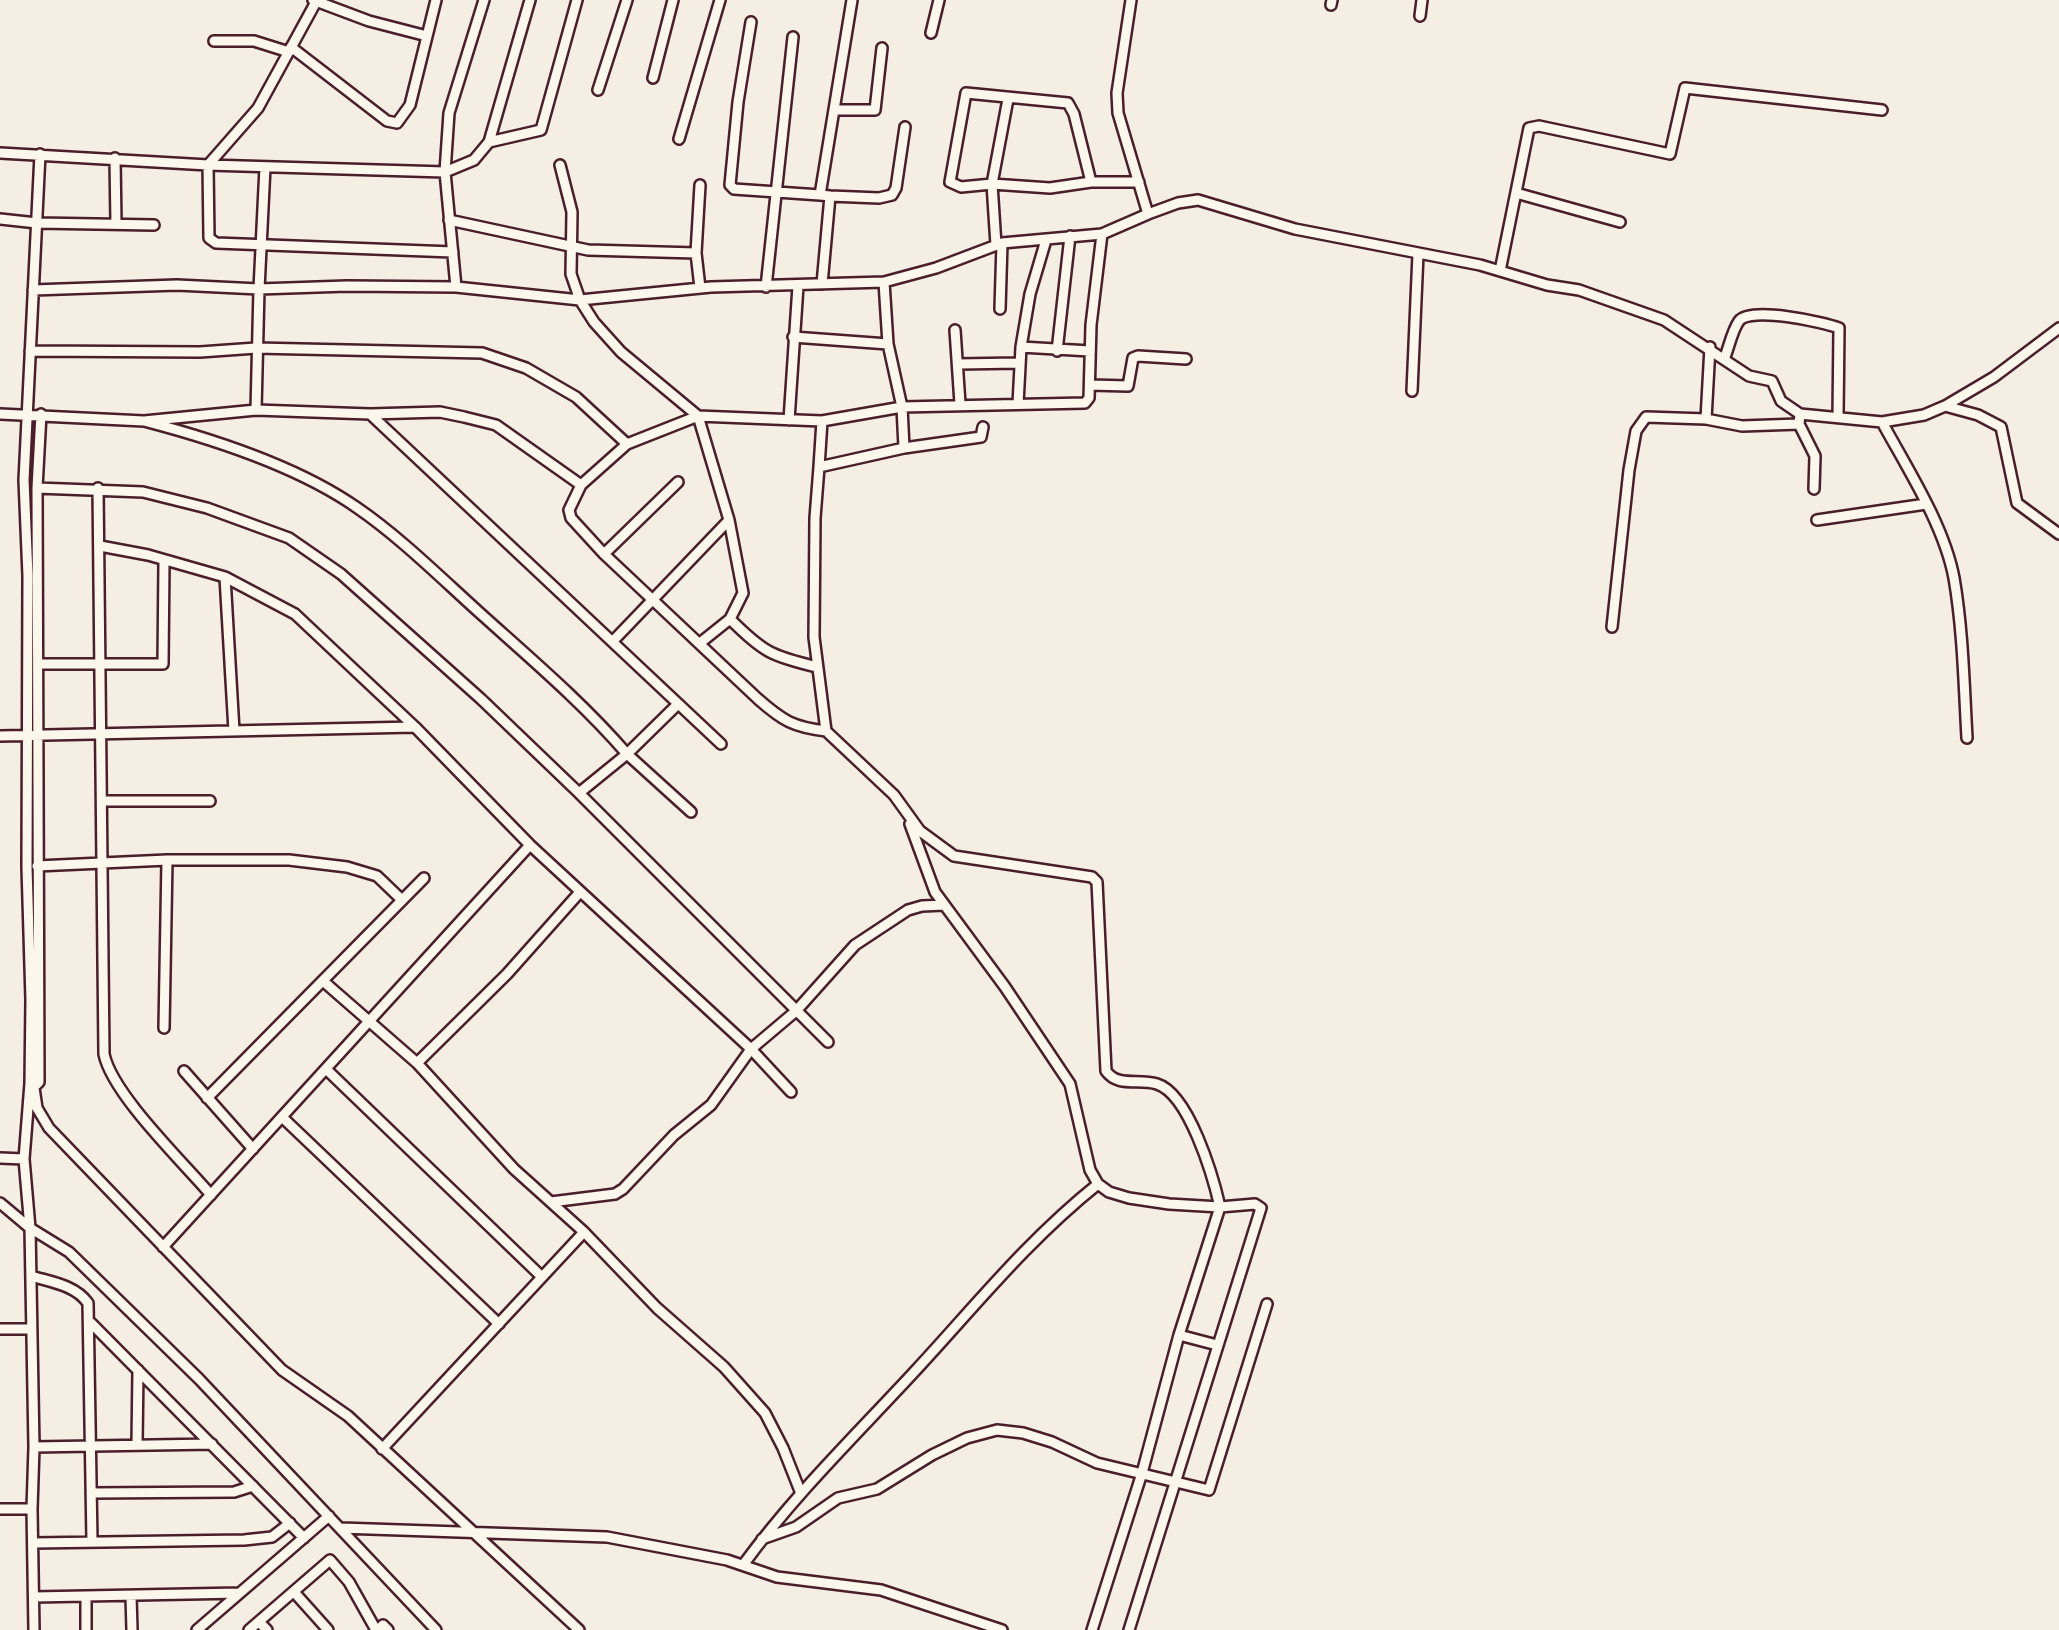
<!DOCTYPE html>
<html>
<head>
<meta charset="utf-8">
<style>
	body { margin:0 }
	canvas { display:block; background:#f4eee4 }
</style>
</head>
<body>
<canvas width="2059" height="1630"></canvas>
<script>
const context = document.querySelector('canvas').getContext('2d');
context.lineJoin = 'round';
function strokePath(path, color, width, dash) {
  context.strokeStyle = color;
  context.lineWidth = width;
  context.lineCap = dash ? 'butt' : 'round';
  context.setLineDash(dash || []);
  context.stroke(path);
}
const street = new Path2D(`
	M313,0L369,21L427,36
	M317,0L258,108L208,165L209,238L216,243L453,252
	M484,0L449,113L445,172L474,160L489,142L530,0
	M1331,5L1332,0
	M1420,16L1422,0
	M751,22L738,102L730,185L734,189L820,195
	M931,33L939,0
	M214,41H254L289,52
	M291,47L387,121L397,123L410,105L436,0
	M653,78L673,0
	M598,90L627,0
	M834,110H875L882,48
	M679,139L720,0
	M489,142L541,130L577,0
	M0,153L208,165L445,172L456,287L580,300L711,287L884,282L936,268L1002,243L1102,234L1148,214L1118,113L1117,93L1131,0
	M115,158L116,224
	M560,165L572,212L571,274L580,300L594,322L621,352L698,416L822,421L902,407L888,344L884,282
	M1091,182L1074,114L1068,103L966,93L950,182L961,187L992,184L1050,188L1091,182H1139
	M700,185L696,253L700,288
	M1516,193L1620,222
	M830,196L879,198L892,195L896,188L905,127
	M1148,214L1178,203L1198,200L1295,229L1480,265L1547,285L1579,290L1664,320L1749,376L1772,381L1781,401L1800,414L1882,422
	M0,219L37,223L154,225
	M449,220L588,250L696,253
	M996,245L992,184L1008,99
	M1500,271L1529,128L1539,126L1670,154L1685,88L1882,110
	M822,284L830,196L820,195L852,0
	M766,287L793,37
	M33,290L177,285L259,289L265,167
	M1000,309L1002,243
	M955,330L960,404
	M793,337L888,344
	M1021,347L1090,351
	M30,351L200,352L256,348L482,353L526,368L576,397L627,444
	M1057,351L1070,236
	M1725,357C1729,347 1732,331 1739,321C1750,306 1823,322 1839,328L1838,417
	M958,364L1019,363
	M1090,385L1128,386L1133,358L1138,356L1186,359
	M1412,391L1418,254
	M1018,404L1021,347L1030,294L1046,240
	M1945,406L1994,377L2059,328
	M256,410L370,414L440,412L464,417L496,425L581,485L569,510L571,518L604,554L758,699C783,721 793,727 826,731
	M0,414L144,421L256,410L259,289L347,286L456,287
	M370,414L721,744
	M1706,419L1710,347
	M789,420L798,286
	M822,421L819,467L904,448L902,407L1085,403L1089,398L1091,325L1102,234
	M1799,424L1815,456L1814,489
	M904,448L981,437L983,427
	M819,467L815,518L814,637L826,731L894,795L920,831L954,856L1092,877L1097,882L1106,1071C1118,1088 1139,1078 1157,1084C1189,1094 1213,1176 1220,1207L1255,1204L1261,1208L1129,1630
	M581,485L627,444L698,416L729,520L743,593L730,619L700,643
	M37,488L143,492L207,508L289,538L341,574L481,699L579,793L627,754C583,703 531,659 481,614C441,578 400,537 356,507C297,466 213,439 144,421
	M98,488L104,1054C112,1094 183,1162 211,1195
	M1817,520L1926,504
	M100,546L148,555L225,577L295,614L415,727
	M604,554L678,482
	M225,577L234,731
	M730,619C763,652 771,656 817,667
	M1612,627L1629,470L1636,431L1646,417L1706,419L1742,426L1799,424L1800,414
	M614,640L729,520
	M38,664H163L164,561
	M678,704L627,754L691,812
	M0,736L415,727L530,845L751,1049L791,1092
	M1967,738C1964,685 1963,630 1954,578C1944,525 1907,468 1882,422L1924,415L1945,406L1978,415L2001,427L2017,503L2059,534
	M579,793L828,1042
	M102,801H210
	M910,824L935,892L1005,987L1070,1084L1090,1170L1098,1184L1109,1192L1129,1198L1169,1204L1220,1207L1179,1335L1142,1473L1092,1630
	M37,866L167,860H289L347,867L377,876L402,900
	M323,981L417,1063L514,1169L584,1232L657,1308L724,1367L765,1413L783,1448L800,1491
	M164,1028L167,860
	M417,1063L507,974L580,892
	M326,1069L542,1277
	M184,1071L253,1149
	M30,1083L36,1085L39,1082L37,488L41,414
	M34,1088L37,1108L49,1128L282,1370L348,1416L579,1630
	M207,1098L424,878
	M282,1117L499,1324
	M0,1158L24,1159
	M551,1202L615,1194L623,1189L674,1135L711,1105L751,1049L796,1011L855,945L908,910L922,906L944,905
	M0,1203L30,1228L69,1252L199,1379L436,1630
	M163,1247L530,845
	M31,1276C51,1282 75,1285 88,1303L92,1542
	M91,1323L304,1538
	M0,1329H31
	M1179,1335L1217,1345
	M137,1444L138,1370
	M34,1447L212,1444
	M382,1449L584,1232
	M91,1493L234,1492L253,1486
	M0,1509H32L34,1630
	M32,1509L34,1447L30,1228L24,1159L30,1083L31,1000L27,867L28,576L24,480L40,154
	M341,1528L607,1537L727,1560L777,1577L881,1590L1002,1630
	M762,1539L796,1527L838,1498L877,1489L932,1455L967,1438L997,1430L1023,1433L1052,1442L1097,1463L1209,1490L1267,1304
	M33,1543L244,1540L272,1537L290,1523
	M743,1565C795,1494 856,1435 916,1370C977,1304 1027,1241 1098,1184
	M294,1592L328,1630
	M131,1596L132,1630
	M34,1597L240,1593
	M86,1597V1630
	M259,1622L267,1630
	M197,1630L329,1516
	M249,1630L330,1560L349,1582L376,1630
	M378,1630L383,1625L388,1630`);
strokePath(street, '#4a1f2b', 14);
strokePath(street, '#fbf7ec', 9);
</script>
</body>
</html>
